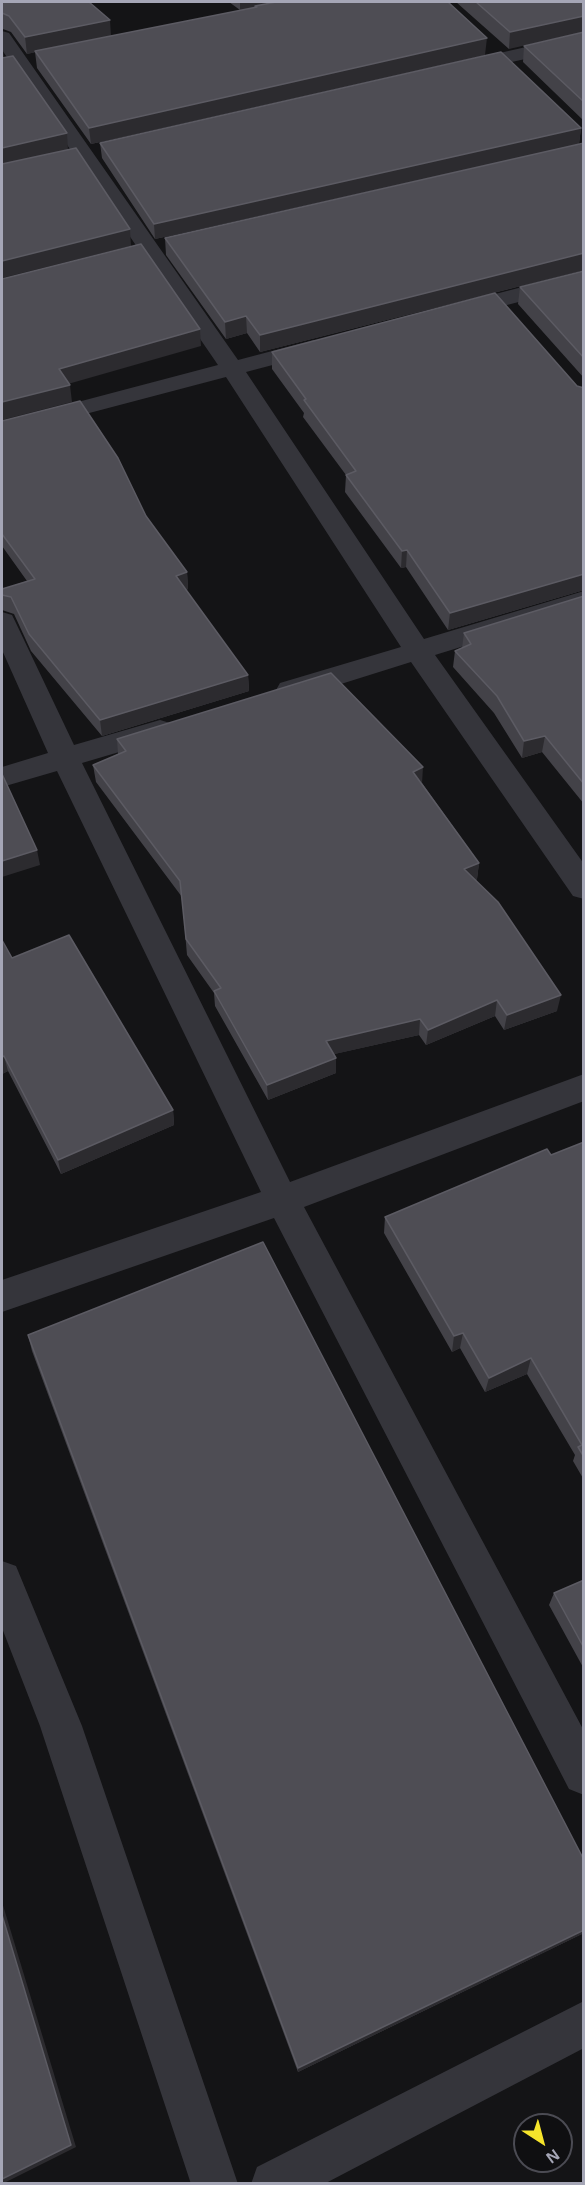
<!DOCTYPE html>
<html>
<head>
<meta charset="utf-8">
<style>
	body { margin:0 }
	#map { position:relative; width:585px; height:2185px; overflow:hidden; background:#141416; font-family:Arial,sans-serif }
	canvas { display:block }
	.frame { position:absolute; inset:0; border:3px solid #a5a6b6; pointer-events:none }
	.north { position:absolute; left:513px; top:2113px; width:60px; height:60px; box-sizing:border-box; background:#0f0f11; border:2px solid #4b4b53; border-radius:50%; rotate:144deg; font-size:16px; font-weight:700; line-height:24px; text-align:center; color:#a5a6b6 }
	.north::after { content:''; display:block; margin:auto; width:21px; height:27px; background:#f6e42b; clip-path:polygon(50% 0,100% 100%,50% 72%,0 100%) }
</style>
</head>
<body>
<div id="map">
<canvas width="585" height="2185"></canvas>
<div class="frame"></div>
<div class="north">N</div>
</div>
<script>
const context = document.querySelector('canvas').getContext('2d');
context.lineJoin = 'round';
function fill(path, color) {
  context.fillStyle = color;
  context.fill(path, 'evenodd');
}
function strokePath(path, color, width, dash) {
  context.strokeStyle = color;
  context.lineWidth = width;
  context.lineCap = dash ? 'butt' : 'round';
  context.setLineDash(dash || []);
  context.stroke(path);
}
fill(new Path2D(`
	M2,31L9,33L238,360L314,340L322,342L326,347L322,352L246,372L424,639L584,591V609L435,655L584,864V899L573,896L411,662L290,700L280,697L276,690L280,683L401,647L226,377L2,436V422L218,365L2,50Z
	M584,34V46L462,73L455,71L452,67L455,63Z
	M584,271V285L457,318L449,316L446,311L449,306Z
	M2,612L12,615L15,621L74,745L160,720L170,723L174,730L170,737L82,763L290,1182L584,1074V1101L304,1207L584,1731V1795L569,1789L274,1218L2,1312V1280L261,1192L57,771L2,787V767L48,753L2,650Z
	M2,1561L16,1566L82,1726L238,2184H191L40,1726L2,1628Z
	M584,2001V2048L324,2184H251L257,2167Z`), '#35353b');
fill(new Path2D(`
	M2,2L111,36L255,8V7L240,10L229,2H448L485,55L91,144L37,68L35,52L27,54L11,32L3,29L2,30Z
	M456,2H584L509,49Z
	M584,32V121L523,62L524,46Z
	M581,128L579,144L155,239L102,158L100,143Z
	M584,143V270L260,352L247,333L226,339L166,255L165,238Z
	M584,271V378L518,304L520,287Z
	M272,352L584,388V590L448,630L406,567L401,568L345,492L346,475L303,417L304,413L272,369Z
	M2,421L146,516L187,572L188,589L186,590L248,675L249,691L102,736L31,651L14,614L2,610V589L27,581L2,546Z
	M584,596V804L542,752L522,758L494,713L453,667L455,651L462,648L464,633Z
	M117,739L422,783L479,863L477,879L476,880L557,1011L504,1030L495,1016L426,1045L419,1035L334,1054L336,1058V1073L268,1100L215,1006L214,993L187,955L182,897L96,782L93,765L118,754Z
	M12,958L173,1110L174,1125L61,1174L8,1071L2,1074Z
	M584,1142V1480L573,1461L575,1455L527,1374L485,1392L460,1348L452,1352L384,1233L385,1217L551,1155Z
	M28,1335L584,1860V1933L298,2072L32,1351Z
	M584,1580V1669L549,1605L554,1593Z`), '#434248');
fill(new Path2D(`
	M240,2H280L240,10Z
	M584,16V32L509,49L510,32Z
	M110,20L111,36L27,54L25,37Z
	M487,38L485,55L91,144L89,128Z
	M2,42L4,58L2,60Z
	M581,128L579,144L155,239L154,224Z
	M67,133L68,150L2,165V148Z
	M130,229L131,246L2,278V261Z
	M584,253V270L260,352V335Z
	M246,316L247,333L226,339L225,322Z
	M200,329L201,346L61,386L59,369Z
	M70,385L72,402L2,420V402Z
	M407,550L406,567L401,568L402,551Z
	M187,572L188,589L177,593L176,576Z
	M584,574V590L448,630L450,613Z
	M248,675L249,691L102,736L100,720Z
	M545,736L542,752L522,758L524,741Z
	M423,767L422,784L413,772Z
	M37,850L40,865L2,877V861Z
	M479,863L477,879L462,885L464,869Z
	M561,995L557,1011L504,1030L507,1015Z
	M497,1000L495,1016L426,1045L428,1030Z
	M420,1019L419,1035L326,1056V1041Z
	M4,1056L8,1071L2,1074V1057Z
	M336,1058V1073L268,1100L267,1085Z
	M173,1110L174,1125L61,1174L58,1160Z
	M463,1333L460,1348L452,1352L454,1336Z
	M531,1358L527,1374L485,1392L489,1378Z
	M2,1902L76,2147L2,2184Z
	M584,1930V1933L298,2072V2068Z`), '#2c2b2f');
const building = new Path2D(`
	M2,2H89L110,20L25,37L9,16L2,13Z
	M276,2H448L487,38L89,128L35,51L257,7L255,6Z
	M476,2H584V16L510,32Z
	M584,32V102L524,46Z
	M501,52L581,128L154,224L100,143Z
	M13,56L67,133L2,148V58Z
	M584,143V253L260,335L246,316L225,322L165,238Z
	M76,148L130,229L2,261V164Z
	M141,244L200,329L59,369L70,385L2,402V279Z
	M584,271V358L520,287Z
	M495,293L577,386L584,388V574L450,613L407,550L402,551L346,475L356,471L304,400L306,399L272,352Z
	M80,401L118,458L146,516L187,572L176,576L248,675L100,720L29,634L11,597L2,595V589L35,579L2,534V421Z
	M584,596V784L545,736L524,741L497,696L455,651L471,644L464,633Z
	M331,673L423,767L413,772L479,863L464,869L498,902L561,995L507,1015L497,1000L428,1030L420,1019L326,1041L336,1058L267,1085L214,991L221,988L186,939L180,881L93,765L126,751L117,739Z
	M2,774L37,850L2,861Z
	M69,935L173,1110L58,1160L4,1056L2,1057V940L12,958Z
	M584,1142V1457L578,1447L582,1445L531,1358L489,1378L463,1333L454,1336L385,1217L547,1149L551,1155Z
	M263,1242L584,1860V1930L298,2068L28,1335Z
	M584,1580V1648L554,1593Z
	M2,1915L71,2145L2,2179Z`);
fill(building, '#4e4d54');
strokePath(building, '#5c5b63', 1.5);
</script>
</body>
</html>
